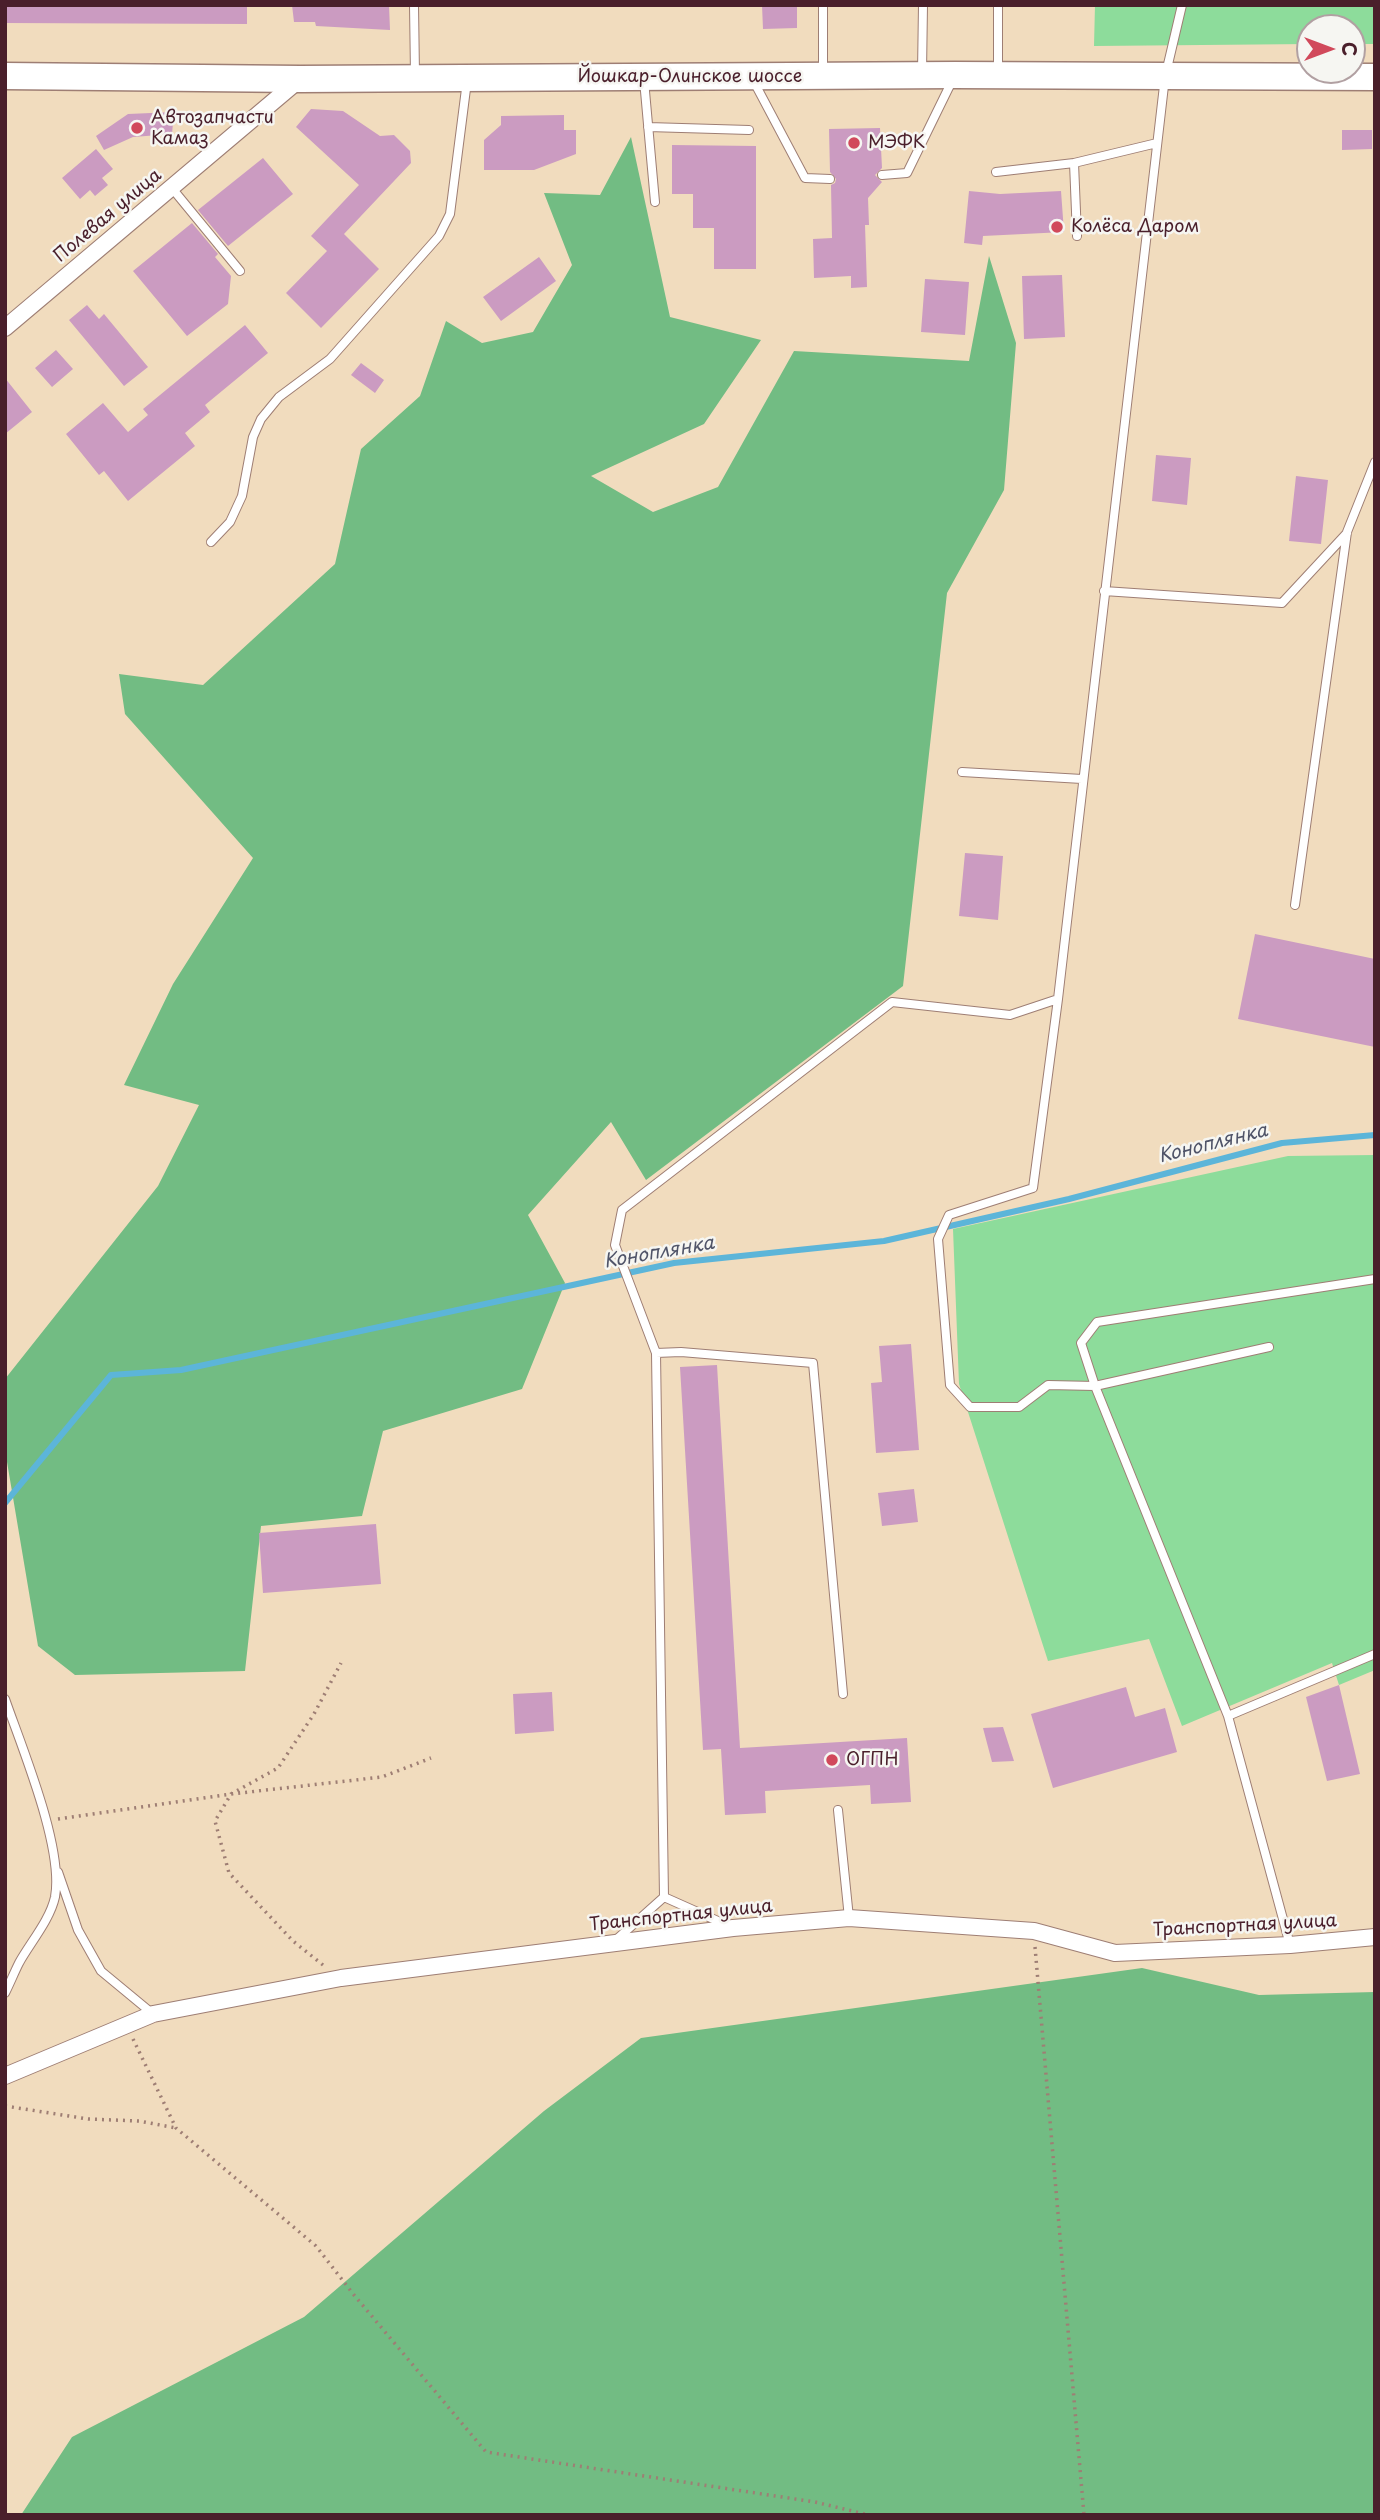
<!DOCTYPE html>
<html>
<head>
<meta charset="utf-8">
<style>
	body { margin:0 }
	#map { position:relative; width:1380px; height:2520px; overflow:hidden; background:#f1dcbe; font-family:"Playpen Sans",sans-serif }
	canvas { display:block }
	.frame { position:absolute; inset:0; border:7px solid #4a1f2b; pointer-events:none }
	.north { position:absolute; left:1296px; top:14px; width:70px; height:70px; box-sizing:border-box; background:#f6f6f2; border:2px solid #b1a0a2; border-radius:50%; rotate:90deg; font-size:19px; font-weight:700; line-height:28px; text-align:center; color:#4a1f2b }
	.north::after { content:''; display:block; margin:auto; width:24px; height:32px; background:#d1495b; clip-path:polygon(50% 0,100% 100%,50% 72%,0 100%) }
</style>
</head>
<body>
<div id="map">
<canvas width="1380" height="2520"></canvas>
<div class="frame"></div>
<div class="north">С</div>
</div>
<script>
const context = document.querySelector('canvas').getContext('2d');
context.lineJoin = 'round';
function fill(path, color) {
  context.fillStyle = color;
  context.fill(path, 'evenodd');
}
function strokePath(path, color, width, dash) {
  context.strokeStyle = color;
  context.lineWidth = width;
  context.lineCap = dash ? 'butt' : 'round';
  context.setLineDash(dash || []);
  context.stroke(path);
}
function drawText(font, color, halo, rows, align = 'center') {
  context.font = font + ' "Playpen Sans",sans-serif';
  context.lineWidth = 5;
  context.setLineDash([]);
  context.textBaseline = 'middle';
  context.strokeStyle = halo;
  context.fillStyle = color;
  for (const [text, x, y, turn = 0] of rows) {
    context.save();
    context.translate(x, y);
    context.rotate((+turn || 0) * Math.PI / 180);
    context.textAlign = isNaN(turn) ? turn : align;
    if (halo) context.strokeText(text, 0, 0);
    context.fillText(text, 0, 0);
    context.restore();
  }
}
fill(new Path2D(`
	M1095,5H1375V44H1352V28H1310V44L1094,46Z
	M1375,1155V1670L1339,1685L1332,1663L1182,1726L1149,1639L1048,1661L959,1384L953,1229L1288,1156Z`), '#8ddc9b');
fill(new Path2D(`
	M631,137L670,317L761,340L704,424L591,476L653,512L718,487L794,351L969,361L989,256L1016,343L1004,490L947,593L903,986L646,1180L611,1122L528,1215L565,1283L522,1389L383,1431L362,1516L261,1526L245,1671L75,1675L38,1646L5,1450V1379L158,1186L199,1105L124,1085L173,984L253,858L125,714L119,674L203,685L335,564L361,449L420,396L446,321L482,343L533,332L572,265L544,193L600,195Z
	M1142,1968L1259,1995L1375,1992V2515H21L72,2437L304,2317L544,2111L641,2038Z`), '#72bc83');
strokePath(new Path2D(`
	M5,1503L111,1375L181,1370L674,1263L884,1241L1069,1199L1282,1143L1375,1135`), '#5cb5d9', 6);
fill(new Path2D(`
	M5,5H247V24L5,23Z
	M292,5H389L390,30L316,26L315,22H294Z
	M762,5H797V28L763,29Z
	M311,109L343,111L380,136L394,135L410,151L411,163L344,234L379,269L321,328L286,293L327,251L311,236L359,185L296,127Z
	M174,112L172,134L133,137L104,150L96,136L128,114Z
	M564,115V130H576V154L534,170H484V140L501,125V116Z
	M880,128L882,168L875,175L882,182L868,198L869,225H865L867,287L851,288V276L814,278L813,239L832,238L831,185L835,183L836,179L830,172L829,129Z
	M1342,130H1372V149L1342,150Z
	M672,145L756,146V269H714V228H693V194H672Z
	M96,149L113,169L102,178L108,185L95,196L90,190L80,199L62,178Z
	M263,158L293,194L228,246L198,210Z
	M969,191L1000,194L1061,191L1064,232L983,236L982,245L964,243Z
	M192,223L218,254L215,257L231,276L228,304L187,336L133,271Z
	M539,257L556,281L501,321L483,297Z
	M1062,275L1065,337L1024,339L1022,276Z
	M925,279L969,282L965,335L921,332Z
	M87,305L99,319L104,314L148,367L124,386L69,320Z
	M245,325L268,353L205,405L210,412L185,433L195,446L128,501L104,471L99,475L66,434L103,403L128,432L148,415L143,409Z
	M56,350L73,369L52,387L35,368Z
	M361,363L384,380L375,393L351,375Z
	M5,378L32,412L5,434Z
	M1156,455L1191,458L1187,505L1152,501Z
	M1296,476L1328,480L1321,544L1289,541Z
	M965,853L1003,856L998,920L959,916Z
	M1255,934L1375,959V1047L1238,1019Z
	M911,1344L919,1450L876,1453L871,1383L882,1382L879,1346Z
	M717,1365L740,1748L907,1738L911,1802L871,1804L870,1785L765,1791L766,1813L725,1815L721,1749L703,1750L680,1367Z
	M914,1489L918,1522L882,1526L878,1493Z
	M376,1524L381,1584L263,1593L259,1533Z
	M1339,1685L1360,1774L1327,1781L1306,1697Z
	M1126,1687L1135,1717L1165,1708L1177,1752L1053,1788L1031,1714Z
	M552,1692L554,1731L515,1734L513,1694Z
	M1003,1727L1014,1761L992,1762L983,1728Z`), '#cb9bc1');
const lane = new Path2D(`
	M414,5L415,75
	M823,5V72
	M922,72L923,5
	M998,73V5
	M644,80L655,202
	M753,80L805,178L830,179
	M648,127L749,130
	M996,172L1074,163
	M882,175L907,173L952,81
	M171,187L240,271
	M1077,236L1074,163L1157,143
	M211,542L230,522L242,496L253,437L261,419L279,397L330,359L439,236L450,214L467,81
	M1104,591L1282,603L1347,533
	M962,772L1082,779
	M1295,905L1347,532L1375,462
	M1058,999L1033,1188L949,1215L938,1239L950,1385L970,1407H1019L1048,1385L1095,1386L1269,1347
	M656,1353L681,1352L813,1363L843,1694
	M5,1699C22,1748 64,1848 55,1897C50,1920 30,1943 19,1963C14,1973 10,1983 5,1993
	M1228,1716L1095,1386L1081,1343L1097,1322L1375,1279
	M838,1810L849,1918
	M58,1872L78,1930L101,1971L153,2014
	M729,1926L664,1897L656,1353L615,1245L622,1210L892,1002L1010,1015L1058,999L1165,77L1182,5
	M617,1939L664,1897
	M1290,1945L1228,1716L1375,1654`);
const street = new Path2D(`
	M5,328L300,79
	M5,2076L153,2014L341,1978L733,1928L849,1918L1034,1931L1115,1953L1290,1945L1375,1937`);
const primary = new Path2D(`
	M5,76L300,79L955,75L1375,77`);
strokePath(lane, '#9e7e74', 10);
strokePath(street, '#9e7e74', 18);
strokePath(primary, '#9e7e74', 29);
strokePath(new Path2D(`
	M58,1819L231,1794L382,1777L431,1758
	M1035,1947L1084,2515
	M323,1965L293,1941L229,1873L215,1821L231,1794L278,1768L314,1714L341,1663
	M133,2039L176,2128L316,2246L354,2295L486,2452L815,2502L869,2515
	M5,2106L88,2119L139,2121L176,2128`), '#9e7e74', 3.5, [2, 5]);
strokePath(lane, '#fff', 8);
strokePath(street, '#fff', 16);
strokePath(primary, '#fff', 26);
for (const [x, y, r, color] of [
	[137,128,7,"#d1495b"],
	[854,143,7,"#d1495b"],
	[1057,227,7,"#d1495b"],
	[832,1760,7,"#d1495b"]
]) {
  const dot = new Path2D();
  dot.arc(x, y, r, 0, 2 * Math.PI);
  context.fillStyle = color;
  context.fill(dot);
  strokePath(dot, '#f6f6f2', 2.5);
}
drawText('18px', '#4a1f2b', '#f6f6f2', [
	["Йошкар-Олинское шоссе",690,77],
	["Полевая улица",108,216,-40],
	["Транспортная улица",681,1916,-6],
	["Транспортная улица",1245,1926,-3]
]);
drawText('18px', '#4a1f2b', '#f6f6f2', [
	["Автозапчасти",151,118],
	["Камаз",151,139],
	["МЭФК",868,143],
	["Колёса Даром",1071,227],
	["ОГПН",846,1760]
], 'left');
drawText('italic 19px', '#505468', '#f6f6f2', [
	["Коноплянка",1213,1144,-14],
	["Коноплянка",659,1253,-10]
]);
</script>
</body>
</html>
